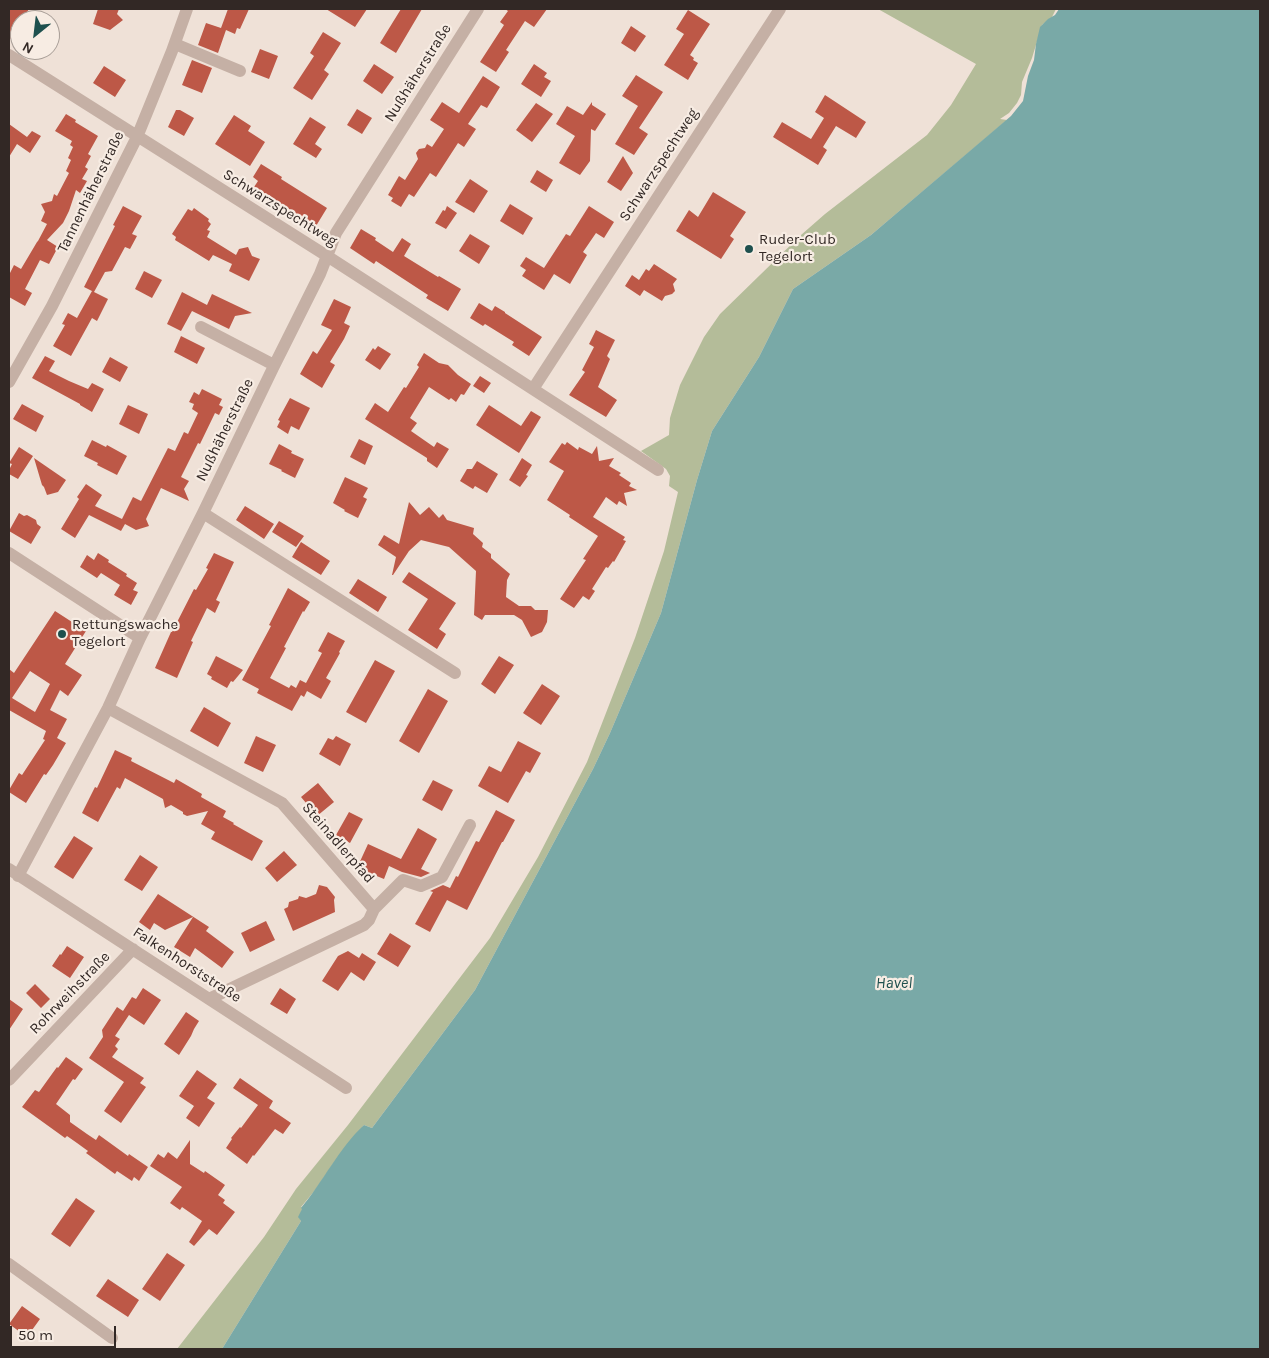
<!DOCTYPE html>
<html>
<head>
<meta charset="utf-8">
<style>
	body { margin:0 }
	#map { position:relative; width:1269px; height:1358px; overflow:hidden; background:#efe1d7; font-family:Karla,sans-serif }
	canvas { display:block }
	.frame { position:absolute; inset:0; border:10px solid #322825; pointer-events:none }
	.north { position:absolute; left:10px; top:10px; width:50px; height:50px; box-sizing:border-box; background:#f7ece3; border:1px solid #a89e97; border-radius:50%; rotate:209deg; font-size:14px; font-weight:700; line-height:20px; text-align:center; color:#322825 }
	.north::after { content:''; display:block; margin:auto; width:18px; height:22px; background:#1e504e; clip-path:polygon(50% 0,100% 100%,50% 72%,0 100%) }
	.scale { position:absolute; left:10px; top:1326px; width:106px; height:22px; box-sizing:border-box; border:2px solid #322825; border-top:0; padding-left:6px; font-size:15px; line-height:18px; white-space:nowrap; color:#322825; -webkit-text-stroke:4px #f7ece3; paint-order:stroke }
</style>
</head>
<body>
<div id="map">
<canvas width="1269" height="1358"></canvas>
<div class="frame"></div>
<div class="north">N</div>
<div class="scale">50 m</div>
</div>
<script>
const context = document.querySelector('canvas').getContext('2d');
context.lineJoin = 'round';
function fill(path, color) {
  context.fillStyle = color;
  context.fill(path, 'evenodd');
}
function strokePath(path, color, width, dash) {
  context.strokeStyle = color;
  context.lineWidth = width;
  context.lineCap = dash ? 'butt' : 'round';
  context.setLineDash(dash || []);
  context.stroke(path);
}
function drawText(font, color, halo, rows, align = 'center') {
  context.font = font + ' Karla,sans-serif';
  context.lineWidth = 4.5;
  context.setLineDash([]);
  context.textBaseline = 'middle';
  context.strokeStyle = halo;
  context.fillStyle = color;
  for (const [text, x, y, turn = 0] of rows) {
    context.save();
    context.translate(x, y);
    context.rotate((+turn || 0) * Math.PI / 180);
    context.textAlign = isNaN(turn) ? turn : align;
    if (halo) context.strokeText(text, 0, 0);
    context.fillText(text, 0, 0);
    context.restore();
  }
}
fill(new Path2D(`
	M878,9H1056L1052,17L1042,25L1032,58L1022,82L1021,95L1017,103L1009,113L1000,119L1007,120L871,235L793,289L759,357L712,431L697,480L661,613L610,733L593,769L475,990L372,1128L364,1125L333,1164L316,1189L301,1207L303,1208L299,1217L301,1221L222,1349H177L264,1237L296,1189L348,1125L490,938L538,857L587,762L635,638L664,551L678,492L669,486L670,476L666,469L641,451L669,435L670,418L680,385L704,337L720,314L801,235L825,214L927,135L951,105L976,64Z`), '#b4bc99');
fill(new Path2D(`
	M1059,9H1260V1349H222L301,1221L298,1217L302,1209L301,1208C323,1182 339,1148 364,1125L372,1128L475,990L593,769L610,733L661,613L697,480L712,431L759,357L793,289L871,235L1011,116L1023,101L1028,76L1034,60L1036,44L1040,27L1048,19L1055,15Z`), '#79a9a7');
fill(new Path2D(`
	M9,9H29L22,20H20V23L9,41Z
	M98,9H119L117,14L123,20L110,30L93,24Z
	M228,9H249L240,29L237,28L235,34L226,30L218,53L198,45L206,23L221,28Z
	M326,9H367L355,27Z
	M401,9H422L396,53L380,43Z
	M505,9H547L534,27L525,21L506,50L509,52L496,72L480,62L504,25L500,22L508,11Z
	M688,10L710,24L690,55L694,58L693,60L698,63L688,80L664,65L684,34L676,29Z
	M631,26L646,36L635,52L621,43Z
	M323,32L341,43L324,70L329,74L312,100L293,88L314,56L310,53Z
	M260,49L278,56L269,79L251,72Z
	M192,60L212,68L202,93L182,85Z
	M374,64L394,77L382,94L363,81Z
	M534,64L547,73L544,77L551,81L541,97L521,84Z
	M104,66L126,80L115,97L93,83Z
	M636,75L663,92L639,128L648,134L634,155L615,144L638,106L622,96Z
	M483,76L500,87L487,108L481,105L468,124L476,129L464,147L458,143L436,177L430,173L414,197L409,194L401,207L391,201L393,198L388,195L399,176L405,180L418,159L416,153L419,149L425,148L427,144L432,147L444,129L430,120L442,102L459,113Z
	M825,95L866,122L856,138L836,126L823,147L827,150L818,165L773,137L782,122L811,139L824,118L815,112Z
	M592,102V105L606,114L595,131L591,129L590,161L580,175L559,163L575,136L556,124L567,106L583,115Z
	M536,103L553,114L532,142L516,130Z
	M357,109L372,118L362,134L347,125Z
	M176,110H180L194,118L184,136L168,127Z
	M66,114L76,120L75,122L98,136L88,154L91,156L85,167L88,169L82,179L87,181L80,193L76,190L69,211L63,223L47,240L58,247L49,264L40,260L25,289L32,293L25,306L9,297V275L14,265L21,269L37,242L38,241L47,224L41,221L45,212L41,204L52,201L54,194L57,196L69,173L66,171L71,160L68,158L73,147L70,145L72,141L55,131Z
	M234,115L251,126L248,131L265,142L250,166L215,144Z
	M310,117L326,127L315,144L322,149L316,158L293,144Z
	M9,124L27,137L32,131L41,136L30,153L17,144L9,157Z
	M623,156L633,173L621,191L607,182Z
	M261,164L282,177L281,179L327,208L316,226L254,187L258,181L253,177Z
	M537,170L553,180L546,192L530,182Z
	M470,179L488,191L474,213L455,202Z
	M713,192L746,212L730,236L734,239L721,259L676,231L689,210L698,217Z
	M510,204L533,218L523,235L500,221Z
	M123,206L142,216L132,234L137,236L130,249L125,247L112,271L105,272L94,292L84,287L115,226L113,225Z
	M447,206L457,213L446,229L435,223L443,210L445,211Z
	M589,206L614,222L604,238L596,233L583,252L587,255L570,284L554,274L544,290L522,276L526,270L520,266L526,257L544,268L566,234L570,236Z
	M194,208L209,219L208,221L211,224L207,230L210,231L207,237L236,255L239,249L248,247L252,256L260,259L249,281L229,271L232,264L213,255L209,261L175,240L176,237L172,234L188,209L192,211Z
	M361,229L376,238L375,240L393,252L402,238L411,244L404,256L438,277L439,276L461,289L448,311L426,298L428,295L376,261L374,264L350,248Z
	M470,234L490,246L479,264L459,251Z
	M654,264L677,279L673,284L675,291L672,294L665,296L662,301L644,290L640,296L625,286L632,275L639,280L646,269L649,271Z
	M144,271L162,280L152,298L135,289Z
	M92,291L108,299L97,321L92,318L71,356L53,346L65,325L62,324L68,313L77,318Z
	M182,292L207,305L212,294L252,313L235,316L229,329L192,311L181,331L167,324Z
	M334,299L351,307L344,323L350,326L344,339L330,362L335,365L322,388L300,374L313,351L317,354L332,330L321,325Z
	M479,303L492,311L495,306L505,312V313L542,337L529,356L512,345L514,342L485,324L483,326L470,318Z
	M596,330L615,340L607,356L610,359L598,387L617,400L606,417L569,395L585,372L582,370L594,347L589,344Z
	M181,336L205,348L197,364L174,352Z
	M378,346L391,354L380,370L365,360L373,348L375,350Z
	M424,353L439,363L448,365L458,375L471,384L464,395L461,394L456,402L451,398L449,400L429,387L410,418L417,423L411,431L434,447L437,442L449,449L437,468L427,461V458L365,419L375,403L388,412L404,387L406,388L419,367L417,365Z
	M45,356L55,361L49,371L69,381L88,389L92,383L104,389L92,412L80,405V404L32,378Z
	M110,357L128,367L120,382L102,372Z
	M480,376L491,383L484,393L473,386Z
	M202,389L222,399L219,405L223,407L219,415L215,413L200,444L198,443L181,477L189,481L184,489L189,501L161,488L146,519L149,526L136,530L125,524L121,531L89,515L75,538L61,529L79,499L77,497L86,484L102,495L95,506L122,519L133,497L141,501L168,448L175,451L184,432L188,434L198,413L192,409L194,404L189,402L194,392L199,395Z
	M290,398L310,408L299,430L291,426L288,434L277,427L280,421L278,420Z
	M22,404L44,416L36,432L13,419Z
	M128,405L148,414L139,434L119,424Z
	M489,405L521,426L531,411L541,417L519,453L476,425Z
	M359,439L373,446L365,465L350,457Z
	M92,440L106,447L107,445L127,456L117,475L97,465L98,463L84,456Z
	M567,442L578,450L579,447L592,454L597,446L599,461L614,458L609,466L621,473L619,475L631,483L629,486L637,490L624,493L627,506L619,501L617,505L606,497L593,517L625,537L623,540L626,541L614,562L613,561L608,568L606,567L592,589L595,591L589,600L583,596L574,608L560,599L586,560L583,559L598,536L569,517L570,515L547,500L564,471L549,462L562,443L565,445Z
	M279,444L292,451L291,453L304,459L295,478L281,471L282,470L269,464Z
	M19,447L33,456L18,479L9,474V470L12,464L9,463Z
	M34,458L66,480L58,492L47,495L44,487L42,485Z
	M522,458L532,465L526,475L528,476L520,487L509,480Z
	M477,461L498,474L487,493L475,486L473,489L460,481L467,469H472Z
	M345,477L368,488L363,497L367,499L358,518L344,511L345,510L333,503Z
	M409,502L420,515L429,507L439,518L443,514L447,520L474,528L473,534L483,543L482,547L491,554V558L510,574L507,580L506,597L519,606H531L535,610H548L547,622L542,632L531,637L522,620L514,615H485L482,620L474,615L476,571L449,547L421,540L409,551L393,575H392L396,557L378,545L384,535L399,544Z
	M245,506L274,524L264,539L236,520Z
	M19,513L24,516L27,515L36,520L37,524L41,527L31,544L9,531Z
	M279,521L304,536L296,547L272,532Z
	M301,542L330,561L321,575L292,557Z
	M98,553L109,560L108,562L127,574L126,576L137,583L133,590L138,592L131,605L114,595L120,585L101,573L97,578L80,567L87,555L94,560Z
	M214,553L234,562L216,600L220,602L215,613L207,608L191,641L193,642L177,678L155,668L171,632H172L194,589L196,590L208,569L206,568Z
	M409,572L456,603L439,629L446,634L437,649L408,630L428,599L402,582Z
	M358,579L387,597L378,612L349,593Z
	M288,588L310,602L304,612L303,611L284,647L286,648L270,678L289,688L291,685L296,688L300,680L306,683L322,653L318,651L328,632L345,641L339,652L340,653L326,678L331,681L321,699L307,691L304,697L301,695L292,711L257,693L259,689L242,680L271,626L269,625Z
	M55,611L86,631L65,664L82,675L68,696L60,690L50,710L67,719L57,738L66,743L53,765L46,775L44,774L26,803L9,792V790L19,773L22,775L45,740L43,739L46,731L9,710V669L14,673ZM30,671L50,684L35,712L12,698Z
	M216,656L243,670L233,682L231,681L227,688L211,679L212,677L207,674Z
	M499,656L514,665L495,694L481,684Z
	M375,660L395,671L366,723L346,712Z
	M542,684L560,696L541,725L523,713Z
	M428,689L448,701L419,753L399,741Z
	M204,707L231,723L218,747L190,731Z
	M256,736L276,745L263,772L244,763Z
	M336,736L351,744L340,766L319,754L328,738L333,740Z
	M518,741L541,753L530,773L526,771L508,803L478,786L489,766L501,772Z
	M115,750L132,758L131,761L174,783L176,779L202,794L201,797L226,811L223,817L234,823L233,824L263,841L252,861L211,839L215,832L201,824L208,811L187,816L183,814V812L171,805L165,808L163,799L125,778L120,789L117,787L98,822L82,813L95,787L97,788Z
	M433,780L453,790L442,811L422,800Z
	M318,783L334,802L317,816L301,797Z
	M496,810L515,820L503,842H502L467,910L447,900L430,932L415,924L433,892L430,891L443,885L450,888L456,876L458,877L476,841L479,842Z
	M349,812L363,819L350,843L336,835Z
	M418,828L437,839L421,869L430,873L421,877L402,872L389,866L384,879L357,868L368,844L401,859Z
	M74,836L93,848L73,879L54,867Z
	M284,851L297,865L277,882L265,868Z
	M140,855L158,867L142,891L124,880Z
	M319,885L327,887L335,897L334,900L335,912L293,931L284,909L288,907L289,902L298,899L299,896L306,898L316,894Z
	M158,894L209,927L206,931L234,952L222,968L195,948L190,957L174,947L193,917L165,930L154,923L150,930L139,922Z
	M266,921L275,940L250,952L241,933Z
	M390,933L411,946L398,967L377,954Z
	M67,946L84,957L70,978L52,966L60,954L61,955Z
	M348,951L359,958L362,953L376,962L364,981L351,972L338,991L322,981L338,956Z
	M35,984L50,999L41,1008L26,993Z
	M143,988L161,1000L144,1025L129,1015L115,1036L120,1039L115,1046L118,1049L112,1057L144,1078L140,1083L146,1087L121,1123L104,1111L124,1082L89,1058L103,1037L102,1030L117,1007L123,1011L132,997L136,999Z
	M280,988L296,999L287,1014L270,1004Z
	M9,999L23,1009L9,1030Z
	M186,1012L199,1021L194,1029L191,1036L179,1055L164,1044Z
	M66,1057L83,1069L75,1080L73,1079L56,1104L70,1115V1122L87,1134L96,1140L99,1135L128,1156L129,1154L148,1167L139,1181L134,1177L132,1181L117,1171L115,1174L86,1153L88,1151L77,1143L67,1136L65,1138L22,1107L35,1090L39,1092L57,1067L58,1068Z
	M197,1070L217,1084L207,1098L215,1103L199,1127L186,1118L194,1106L179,1096Z
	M240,1078L273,1101L269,1108L291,1123L283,1134L275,1129L254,1156L253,1155L247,1164L226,1148L232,1139L231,1138L240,1127L241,1128L258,1105L233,1088Z
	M190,1140V1164L204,1173L205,1171L225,1185L218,1195L225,1200L223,1203L235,1212L217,1235L209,1229L194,1246L189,1242L202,1221L182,1207L180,1210L170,1203L182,1187L150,1166L158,1154L164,1158L168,1152L177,1159Z
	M76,1198L95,1211L70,1247L51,1234Z
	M167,1253L185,1265L160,1301L142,1289Z
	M108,1279L139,1300L128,1317L96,1296Z
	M22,1306L40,1319L27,1337L9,1324Z`), '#bd5847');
strokePath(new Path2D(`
	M175,44L240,71
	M9,55L327,256L658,470
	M201,327L274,365
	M9,382L52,306L137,137L172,51L187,9
	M533,389L780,9
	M203,513L455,673
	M9,553L140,638
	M108,708L282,803L374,909L369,920L364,925L209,999
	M9,869L346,1088
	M18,876L108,708L140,638L203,513L273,368L320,274L336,233L478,9
	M374,909L403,880L421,886L442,877L470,825
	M9,1080L133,949
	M9,1264L112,1338`), '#c5b0a5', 12);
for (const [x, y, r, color] of [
	[749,249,5,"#1e504e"],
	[62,634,5,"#1e504e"]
]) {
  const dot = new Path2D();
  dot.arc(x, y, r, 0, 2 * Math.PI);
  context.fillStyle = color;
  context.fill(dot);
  strokePath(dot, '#f7ece3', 2);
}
drawText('15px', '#322825', '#f7ece3', [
	["Nußhäherstraße",418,73,-58],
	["Schwarzspechtweg",659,165,-57],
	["Tannenhäherstraße",91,192,-64],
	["Schwarzspechtweg",280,208,32],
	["Nußhäherstraße",225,430,-64],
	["Steinadlerpfad",338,843,49],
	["Falkenhorststraße",187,965,33],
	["Rohrweihstraße",70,993,-46]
]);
drawText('15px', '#322825', '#f7ece3', [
	["Ruder-Club",759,240],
	["Tegelort",759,257],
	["Rettungswache",72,625],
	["Tegelort",72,642]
], 'left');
drawText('italic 16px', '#1e504e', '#f7ece3', [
	["Havel",894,983]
]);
</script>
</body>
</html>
